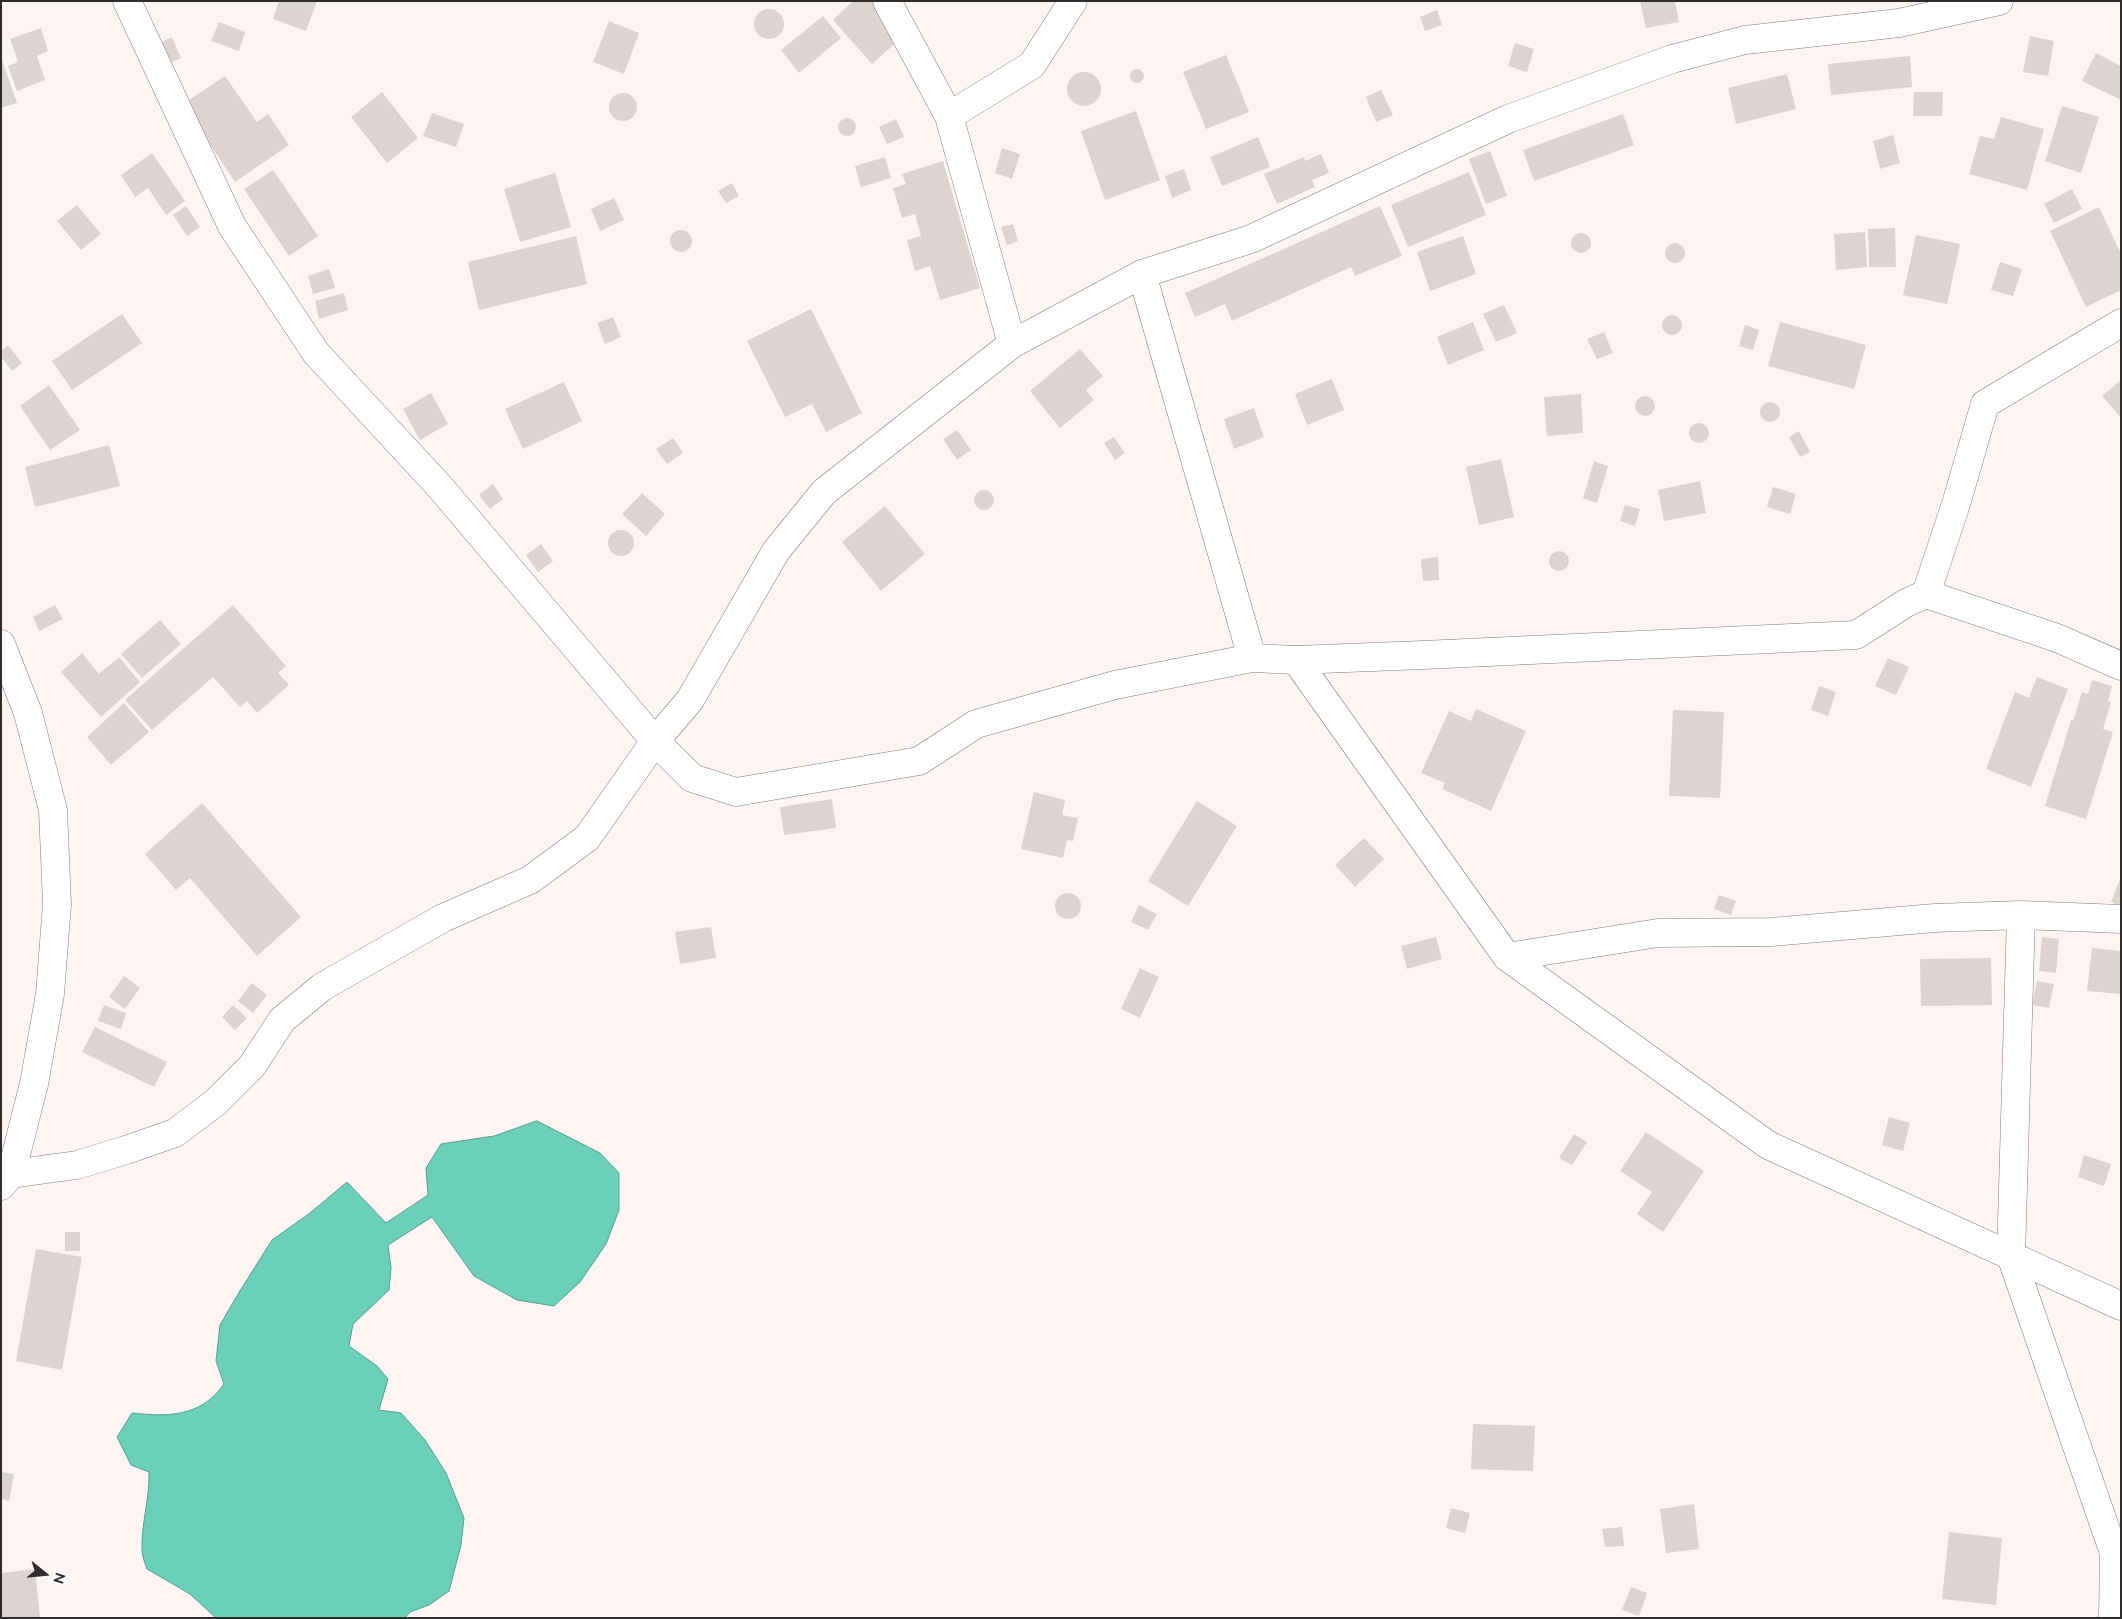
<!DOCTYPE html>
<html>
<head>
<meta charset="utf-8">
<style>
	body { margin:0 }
	#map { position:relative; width:2122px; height:1619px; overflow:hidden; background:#fcf5f3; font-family:Raleway,sans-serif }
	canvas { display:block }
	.frame { position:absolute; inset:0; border:2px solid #2f2c2c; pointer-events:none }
	.north { position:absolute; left:20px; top:1549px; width:50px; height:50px; -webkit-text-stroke:4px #fff; paint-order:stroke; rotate:107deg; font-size:14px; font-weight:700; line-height:20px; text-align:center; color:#2f2c2c }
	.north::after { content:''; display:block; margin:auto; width:18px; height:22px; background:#2f2c2c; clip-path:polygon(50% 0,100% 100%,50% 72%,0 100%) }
</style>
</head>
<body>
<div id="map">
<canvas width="2122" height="1619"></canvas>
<div class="frame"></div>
<div class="north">N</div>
</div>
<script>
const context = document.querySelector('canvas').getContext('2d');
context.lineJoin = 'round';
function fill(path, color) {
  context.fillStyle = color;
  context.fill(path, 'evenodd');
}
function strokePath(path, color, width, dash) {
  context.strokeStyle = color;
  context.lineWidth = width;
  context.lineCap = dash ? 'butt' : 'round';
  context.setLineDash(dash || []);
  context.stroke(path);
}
const water = new Path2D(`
	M537,1121L600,1153L619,1173V1210L606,1244L580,1282L554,1306L517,1300L474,1276L432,1217L388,1245L391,1268L389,1290L353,1324L349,1346L377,1366L388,1379L379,1410L401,1413L425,1440L446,1473L464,1518L461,1545L449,1591L429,1605L410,1612L405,1618H216L190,1594L147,1569C145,1563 142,1556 142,1550C141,1524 150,1498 149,1472L131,1465L117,1437L132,1413C168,1417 201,1417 224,1384L216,1361L220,1325L238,1294L272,1240L310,1213L347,1182L386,1223L428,1195L426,1168L441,1144L494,1136Z`);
fill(water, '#6ad0b9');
strokePath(water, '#589f8f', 1);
fill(new Path2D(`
	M279,1H317L306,31L273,19Z
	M853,1H872L901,38L872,64L833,20Z
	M1640,1H1675L1679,22L1646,28Z
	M754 24a15 15 0 1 1 30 0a15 15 0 1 1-30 0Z
	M1437,10L1442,25L1425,31L1420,17Z
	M823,16L841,38L799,73L781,50Z
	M609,21L639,33L624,74L593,62Z
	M219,22L245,32L239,51L211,41Z
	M41,28L48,51L37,56L45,80L17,91L8,66L18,62L10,39Z
	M2030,36L2054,41L2048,76L2023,72Z
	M172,37L181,58L167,64L157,44Z
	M1515,43L1534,49L1527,72L1508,66Z
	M2096,53L2121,66V100L2082,81Z
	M1226,55L1249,112L1206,129L1183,72Z
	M1910,56L1912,87L1831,95L1828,64Z
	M1,57L17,103L1,108Z
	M1130 76a7 7 0 1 1 14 0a7 7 0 1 1-14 0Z
	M1067 89a17 17 0 1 1 34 0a17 17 0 1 1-34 0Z
	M1787,74L1796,109L1736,124L1728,88Z
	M225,76L257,122L268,114L289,145L235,182L183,104Z
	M1381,90L1393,115L1376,122L1366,97Z
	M382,92L418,138L387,163L351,117Z
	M1914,92H1943L1942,116H1913Z
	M609 107a14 14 0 1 1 28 0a14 14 0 1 1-28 0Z
	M2062,106L2099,117L2081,173L2045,161Z
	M1136,111L1160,180L1105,200L1081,131Z
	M432,113L464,124L456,147L423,136Z
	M1623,114L1634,145L1534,181L1523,150Z
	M2001,117L2044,129L2027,190L1969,174L1980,136L1994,139Z
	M838 127a9 9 0 1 1 18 0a9 9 0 1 1-18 0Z
	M896,119L904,137L887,144L879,127Z
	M1893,135L1900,163L1880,169L1873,141Z
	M1258,137L1270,167L1222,186L1210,157Z
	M1002,148L1020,154L1012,179L995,173Z
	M1490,151L1507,196L1486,204L1469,159Z
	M152,153L185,201L166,215L148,188L135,197L121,175Z
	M1321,154L1329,173L1312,180L1315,187L1277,204L1264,174L1304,157L1305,161Z
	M885,157L891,178L861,187L855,166Z
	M943,161L980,288L940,300L930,266L915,271L907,240L921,236L915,214L902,218L893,188L906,184L902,174Z
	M1184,169L1191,190L1172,198L1165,176Z
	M273,170L318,236L289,256L244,189Z
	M1469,172L1486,215L1408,247L1391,205Z
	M555,173L571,227L520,242L504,189Z
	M732,183L739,196L726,203L718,191Z
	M2072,189L2082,209L2054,223L2044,204Z
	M614,198L624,220L600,231L591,209Z
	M77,205L101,234L81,250L57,221Z
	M186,206L200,227L187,236L173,215Z
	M1380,206L1402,256L1355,276L1351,267L1232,321L1225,304L1195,317L1185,293Z
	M2099,207L2121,254V290L2086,307L2050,231Z
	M1013,224L1018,241L1007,245L1001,227Z
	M1895,228L1896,267H1869L1868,229Z
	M670 241a11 11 0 1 1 22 0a11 11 0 1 1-22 0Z
	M1865,232L1867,267L1836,270L1834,234Z
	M1571 243a10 10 0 1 1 20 0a10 10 0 1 1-20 0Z
	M1916,235L1960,244L1947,304L1903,295Z
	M576,236L587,284L479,310L468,262Z
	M1463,236L1476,274L1430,291L1417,252Z
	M1665 253a10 10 0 1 1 20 0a10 10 0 1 1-20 0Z
	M2000,262L2022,269L2013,296L1991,290Z
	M329,269L335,288L313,294L308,276Z
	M344,293L348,310L319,319L315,301Z
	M1504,305L1517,333L1496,342L1483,314Z
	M811,309L862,413L826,432L812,404L785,417L747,341Z
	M122,314L142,343L72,390L52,361Z
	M1662 325a10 10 0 1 1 20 0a10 10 0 1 1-20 0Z
	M613,317L621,337L605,344L597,323Z
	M1473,322L1484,350L1448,365L1437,337Z
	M1780,322L1866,345L1854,389L1768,366Z
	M1745,325L1759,330L1753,350L1739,346Z
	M1604,332L1613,353L1597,359L1587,339Z
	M8,345L22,363L12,371L1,357V351Z
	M1080,349L1103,376L1086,390L1094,400L1060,428L1030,391Z
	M1332,379L1344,410L1307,425L1295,394Z
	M2121,380V418L2102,396Z
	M564,382L582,421L523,449L505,409Z
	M49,385L80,430L50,450L20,406Z
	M431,393L448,424L420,440L403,409Z
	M1581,394L1583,433L1547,436L1544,397Z
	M1635 406a10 10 0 1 1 20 0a10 10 0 1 1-20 0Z
	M1760 412a10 10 0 1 1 20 0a10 10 0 1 1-20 0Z
	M1254,408L1264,437L1234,449L1224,419Z
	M1689 433a10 10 0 1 1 20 0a10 10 0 1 1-20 0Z
	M957,430L971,450L957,460L943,439Z
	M1799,431L1810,452L1800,457L1789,437Z
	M1114,437L1125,453L1115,460L1104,443Z
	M673,438L683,453L667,464L656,449Z
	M109,445L120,486L35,507L25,467Z
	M1501,459L1514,517L1479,525L1466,467Z
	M1594,461L1608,466L1597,503L1583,498Z
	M1700,481L1706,513L1664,521L1658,490Z
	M493,484L503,499L490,509L479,495Z
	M1773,487L1796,494L1790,514L1767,507Z
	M974 500a10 10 0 1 1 20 0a10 10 0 1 1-20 0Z
	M642,493L665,514L646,536L622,514Z
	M1625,505L1640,509L1635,526L1620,521Z
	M885,506L925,554L881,591L842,542Z
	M608 543a13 13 0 1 1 26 0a13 13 0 1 1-26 0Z
	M541,544L553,561L538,572L526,555Z
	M1549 561a10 10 0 1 1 20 0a10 10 0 1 1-20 0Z
	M1438,557L1439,580L1423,581L1421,559Z
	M55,605L63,619L39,631L33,617Z
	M233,605L286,666L278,673L289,685L257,713L247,701L240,707L213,677L152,730L125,700Z
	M160,620L181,644L142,678L121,654Z
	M82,653L99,674L119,657L140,682L101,717L61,672Z
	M1888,658L1909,667L1896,695L1875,686Z
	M2037,677L2068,689L2031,787L1986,769L2015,692L2029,698Z
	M2092,680L2112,686L2108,701L2111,702L2103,729L2113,732L2086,819L2045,806L2071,720L2073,721L2082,692L2088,694Z
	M1819,686L1836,692L1828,716L1811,710Z
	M124,703L149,732L111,765L87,737Z
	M1476,709L1526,731L1491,811L1442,789L1445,783L1421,773L1449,711L1471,721Z
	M1673,710L1724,712L1720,798L1669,796Z
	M1034,792L1065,800L1062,815L1078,818L1073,841L1067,840L1063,858L1021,849Z
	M832,799L836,828L784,835L780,807Z
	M1197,801L1237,826L1188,906L1148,881Z
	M202,803L301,917L257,956L190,878L176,890L145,854Z
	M1364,838L1384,859L1355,887L1335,865Z
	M2121,877V906L2111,902Z
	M1055 906a13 13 0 1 1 26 0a13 13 0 1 1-26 0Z
	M1719,895L1736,901L1731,915L1714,909Z
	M1139,905L1157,914L1148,930L1131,922Z
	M711,927L716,958L680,964L675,932Z
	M1436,937L1442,959L1407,969L1401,946Z
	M2042,937L2059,939L2056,973L2039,971Z
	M2092,948L2121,951V994L2087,991Z
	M1991,958L1992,1005L1921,1006L1920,959Z
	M1140,968L1159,977L1140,1018L1121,1009Z
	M124,976L140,988L125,1009L109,997Z
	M2037,981L2054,984L2049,1008L2032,1005Z
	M252,983L267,995L253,1013L238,1001Z
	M104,1005L126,1013L121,1029L98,1021Z
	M233,1005L247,1018L235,1030L222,1017Z
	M95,1027L167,1062L154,1087L82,1052Z
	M1889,1117L1910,1123L1903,1151L1882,1145Z
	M1646,1132L1704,1171L1663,1232L1637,1214L1652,1192L1620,1171Z
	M1574,1134L1587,1142L1572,1165L1559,1158Z
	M2084,1155L2111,1164L2104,1186L2078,1177Z
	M65,1232H80V1251H65Z
	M36,1249L82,1257L62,1370L16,1361Z
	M1473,1424L1535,1426L1533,1471L1471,1469Z
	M1,1472L14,1474L9,1501L1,1499Z
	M1694,1504L1699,1549L1666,1553L1660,1509Z
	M1451,1508L1470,1513L1465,1533L1446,1528Z
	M1622,1527L1624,1546L1605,1547L1602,1529Z
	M1949,1532L2002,1538L1996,1605L1942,1599Z
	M35,1569L40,1618H1V1573Z
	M1631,1587L1647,1593L1639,1616L1622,1610Z`), '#dbd4d2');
const minor = new Path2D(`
	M127,1L232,226L316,353L440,487L655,741L692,778L736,792L919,761L976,724L1115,685L1252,658L1296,660L1423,655L1856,635L1906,603L1926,594L2057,638L2121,666
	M887,1L949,116
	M1142,274L1252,658
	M1012,344L949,116L1032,65L1073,1
	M1926,594L1956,504L1985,404L2121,323
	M1,644L28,713L53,810L57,904L50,994L34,1084L11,1174L1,1186
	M1296,660L1507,957L1768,1145L2121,1306
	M1507,957L1658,933L1771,932L1935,918L2021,915
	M11,1174L77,1165L126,1150L175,1133L216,1102L252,1066L282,1020L322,987L443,918L530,880L587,838L655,741L690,700L776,551L824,492L1012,344L1142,274L1251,239L1508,119L1672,59L1745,40L1899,23L1999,1
	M2113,1618L2114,1553L2011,1256L2021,915L2121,919`);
strokePath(minor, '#807a78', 29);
strokePath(minor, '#fff', 28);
</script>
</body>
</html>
